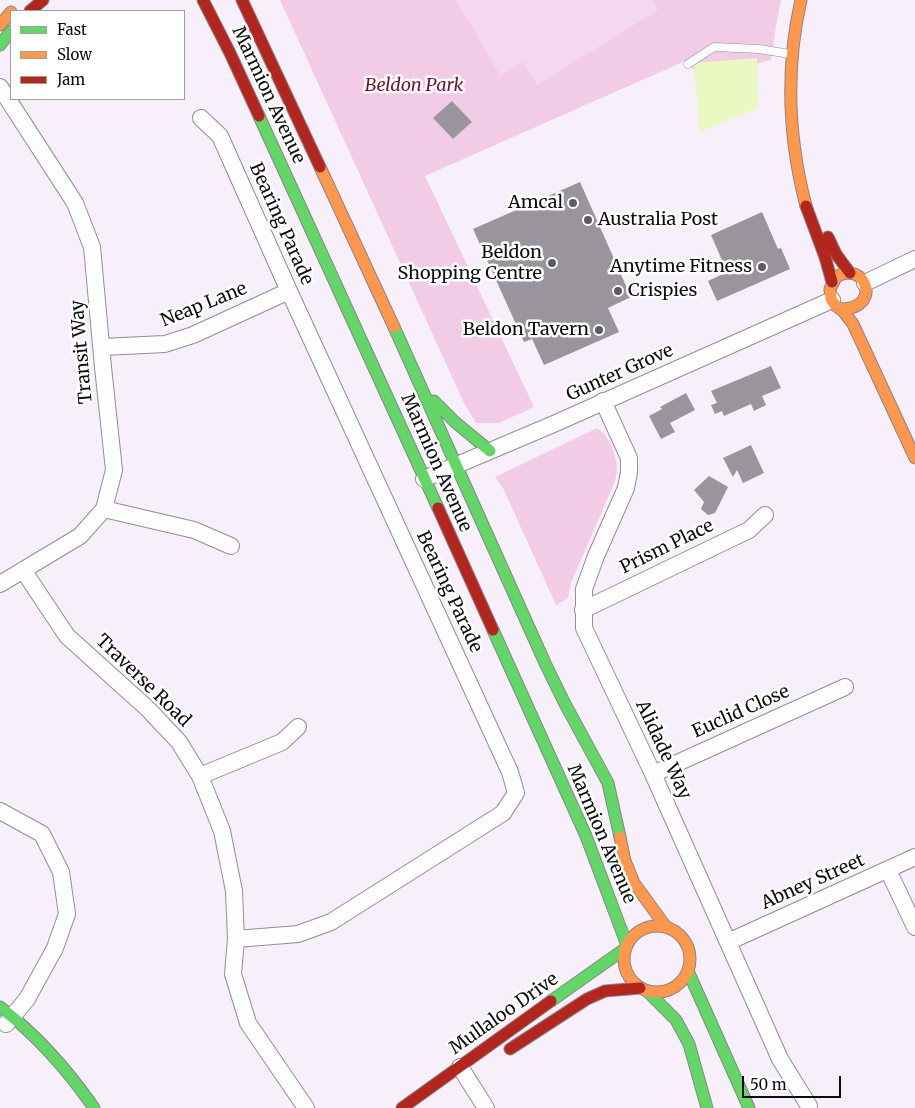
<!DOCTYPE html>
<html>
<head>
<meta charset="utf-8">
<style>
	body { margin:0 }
	#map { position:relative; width:915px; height:1108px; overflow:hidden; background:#f7effa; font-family:Merriweather,serif }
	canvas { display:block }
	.legend { position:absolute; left:10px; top:10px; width:175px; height:90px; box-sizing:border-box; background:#fff; border:1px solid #9e9e9e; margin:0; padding:6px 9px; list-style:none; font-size:15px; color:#0c0c0c }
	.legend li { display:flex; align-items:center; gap:10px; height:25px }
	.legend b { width:25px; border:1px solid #9e9e9e }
	.scale { position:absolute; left:742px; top:1076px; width:99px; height:22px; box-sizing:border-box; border:2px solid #0c0c0c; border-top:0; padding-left:6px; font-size:15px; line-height:18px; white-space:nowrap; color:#0c0c0c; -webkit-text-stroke:4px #fff; paint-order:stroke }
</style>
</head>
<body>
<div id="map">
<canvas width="915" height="1108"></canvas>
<ul class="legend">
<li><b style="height:6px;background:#63d668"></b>Fast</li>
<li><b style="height:6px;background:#ff974d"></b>Slow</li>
<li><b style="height:6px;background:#b3261e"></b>Jam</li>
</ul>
<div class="scale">50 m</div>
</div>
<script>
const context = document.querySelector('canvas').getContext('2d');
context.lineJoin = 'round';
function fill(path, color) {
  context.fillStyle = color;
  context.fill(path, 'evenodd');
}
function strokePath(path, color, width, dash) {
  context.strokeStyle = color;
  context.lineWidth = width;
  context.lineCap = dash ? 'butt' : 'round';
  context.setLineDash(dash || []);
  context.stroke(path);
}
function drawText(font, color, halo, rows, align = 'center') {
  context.font = font + ' Merriweather,serif';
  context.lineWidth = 5;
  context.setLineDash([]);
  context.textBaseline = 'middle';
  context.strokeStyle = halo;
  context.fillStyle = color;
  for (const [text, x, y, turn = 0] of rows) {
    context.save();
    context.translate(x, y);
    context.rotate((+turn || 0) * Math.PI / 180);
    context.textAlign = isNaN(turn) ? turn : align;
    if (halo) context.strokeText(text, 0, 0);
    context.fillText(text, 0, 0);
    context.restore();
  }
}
fill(new Path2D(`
	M280,0H781L776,26L771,60L742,67L693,69L685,61L425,176L534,407L499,423H476L464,403Z
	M597,428C608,433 617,456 617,468C617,472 616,477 615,481L571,583L568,598L556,605L503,488L495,477Z`), '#f2cce6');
fill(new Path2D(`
	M456,0H652L658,10L537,85L523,62L500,75Z`), '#f5d7f0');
fill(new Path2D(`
	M757,58L758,108L700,132L694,63Z`), '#eaf8c1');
fill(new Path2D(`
	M452,101L472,122L453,139L433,118Z
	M580,182L631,297L608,308L619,332L544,365L532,339L524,342L473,229Z
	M762,212L778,249L781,248L790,269L717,301L708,281L727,272L711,235Z
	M771,366L781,388L762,396L766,405L754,411L751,404L724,416L722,411L715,414L711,405L717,403L711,391Z
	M686,393L695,410L670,423L675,432L661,439L649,416L662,409L660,407Z
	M751,445L764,473L743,483L737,470L733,477L723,458Z
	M709,476L728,487L715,513L708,515L701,509L704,502L694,490Z`), '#9a959c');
const lane = new Path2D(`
	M688,64L714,47L759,49L790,54`);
const street = new Path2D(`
	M0,87L75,203L92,247L103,367L114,470L104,509L80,536L0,584
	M201,118L220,136L289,291L510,772L516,793L503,813L331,922L298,934L236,939
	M865,283L915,259
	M102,347L165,344L193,335L289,291
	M603,401L629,458V472L626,488L596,556L584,589V628L653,774L780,1059L809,1106
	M424,479L556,423L832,300
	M104,509L194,530L231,546
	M23,570L67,636L148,709L179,742L200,776L222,831L234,891L236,939L233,974L248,1023L306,1108
	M583,610L749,530L765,515
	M653,774L845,687
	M200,776L282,742L298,727
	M0,811L42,834L61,872L67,914L55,948L27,999L6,1024
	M888,870L915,927
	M728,942L915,857
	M460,1067L486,1108`);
const fast = new Path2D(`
	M0,45L11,31
	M259,116L438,508
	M394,327L545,663L564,702L608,783L620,837
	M434,401L455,422L490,451
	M493,630L586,836L627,945
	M688,971L749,1108
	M647,991L676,1020L689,1044L707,1108
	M551,1001L626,948
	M0,1007C38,1036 67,1069 94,1108`);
const slow = new Path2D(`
	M801,0C785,70 788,137 806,206
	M0,25L11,12
	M320,167L394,327
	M842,309C883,308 865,259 836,277L830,289L831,299L835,305L843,311L853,324L915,458
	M620,837L625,861L634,883L666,927
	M624 959a33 33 0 1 1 66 0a33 33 0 1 1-66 0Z`);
const jam = new Path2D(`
	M203,0L230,53L259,116
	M242,0L320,167
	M30,11L43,0
	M806,206L825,257L832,282
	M828,237L836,254L850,273
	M438,508L493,630
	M510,1049L587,999L605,991L640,988
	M402,1108L551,1001`);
strokePath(lane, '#928e93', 9);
strokePath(street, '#928e93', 18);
strokePath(fast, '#88858a', 13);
strokePath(slow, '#88858a', 13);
strokePath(jam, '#88858a', 13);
strokePath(lane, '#fefdfe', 8);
strokePath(street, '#fefdfe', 16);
strokePath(fast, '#63d668', 11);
strokePath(slow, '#ff974d', 11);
strokePath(jam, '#b3261e', 11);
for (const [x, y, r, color] of [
	[573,203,5,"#5e5b5f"],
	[588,220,5,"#5e5b5f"],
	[552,263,5,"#5e5b5f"],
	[762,267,5,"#5e5b5f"],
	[618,291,5,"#5e5b5f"],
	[599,330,5,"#5e5b5f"]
]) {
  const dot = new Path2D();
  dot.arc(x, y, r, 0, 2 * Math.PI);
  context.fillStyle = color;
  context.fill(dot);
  strokePath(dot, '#fff', 2);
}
drawText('italic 18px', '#69162f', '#fff', [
	["Beldon Park",414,86]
]);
drawText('18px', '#0c0c0c', '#fff', [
	["Marmion Avenue",268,95,65],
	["Bearing Parade",281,224,66],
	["Neap Lane",204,305,-22],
	["Transit Way",82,352,-95],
	["Gunter Grove",620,373,-24],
	["Marmion Avenue",436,463,66],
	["Prism Place",667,547,-26],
	["Bearing Parade",449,592,65],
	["Traverse Road",143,681,44],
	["Euclid Close",741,712,-24],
	["Alidade Way",663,750,65],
	["Marmion Avenue",601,834,67],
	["Abney Street",813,882,-24],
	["Mullaloo Drive",504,1014,-35]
]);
drawText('18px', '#0c0c0c', '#fff', [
	["Amcal",563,203],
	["Australia Post",598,220,"left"],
	["Beldon",542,253],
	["Shopping Centre",542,274],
	["Anytime Fitness",752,267],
	["Crispies",628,291,"left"],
	["Beldon Tavern",589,330]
], 'right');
</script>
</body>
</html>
